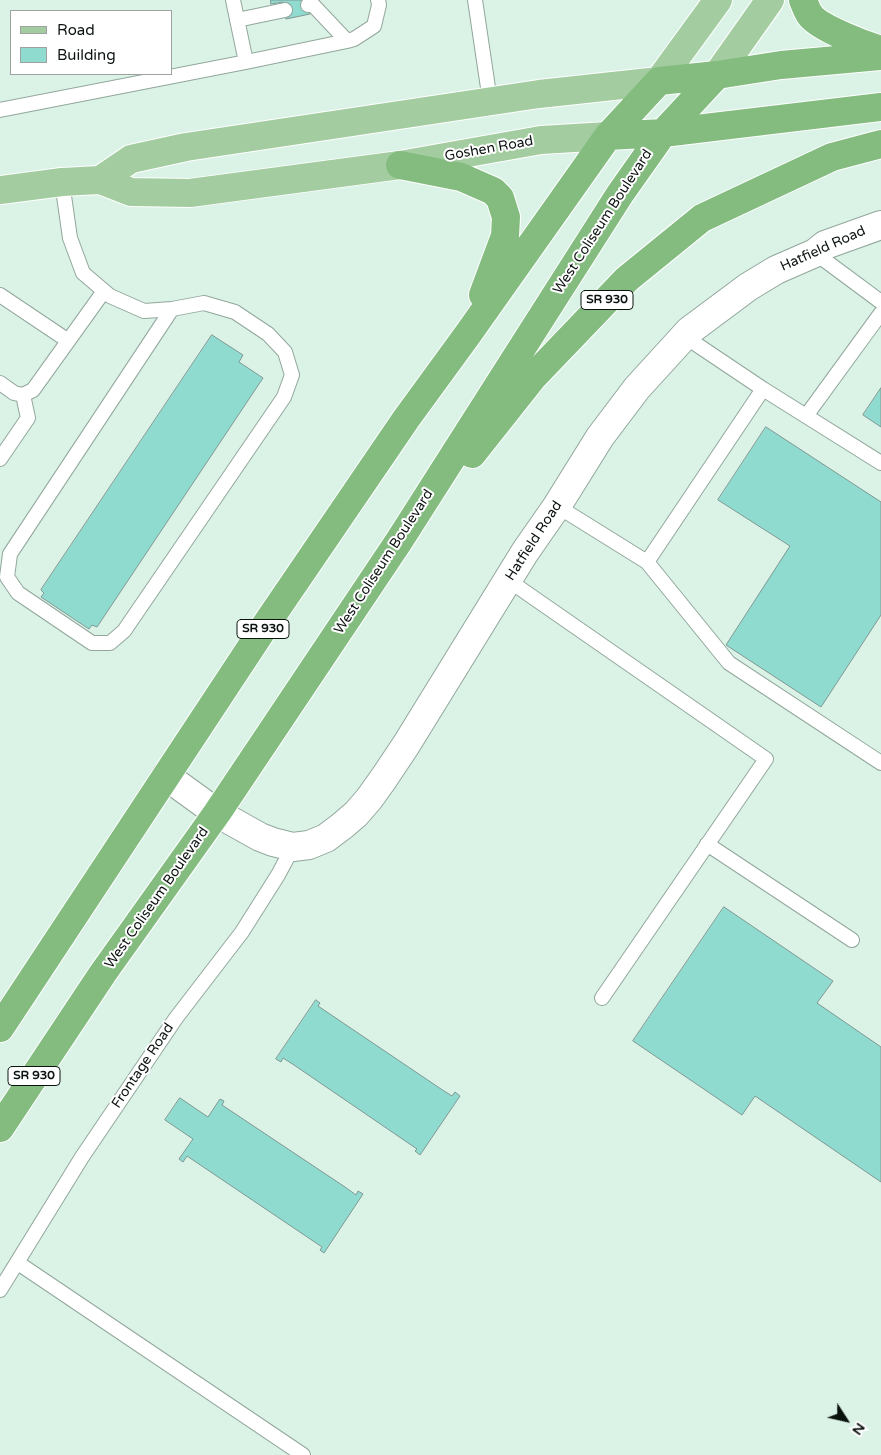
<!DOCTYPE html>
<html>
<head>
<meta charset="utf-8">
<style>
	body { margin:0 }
	#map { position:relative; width:881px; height:1455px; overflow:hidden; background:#dbf2e6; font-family:"Varela Round",sans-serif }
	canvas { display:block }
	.legend { position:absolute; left:10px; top:10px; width:162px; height:65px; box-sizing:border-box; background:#fff; border:1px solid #9da19f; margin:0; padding:6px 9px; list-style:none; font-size:15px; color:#0b130f }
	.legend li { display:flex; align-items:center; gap:10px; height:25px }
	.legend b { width:25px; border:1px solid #9da19f }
	.north { position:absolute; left:821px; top:1395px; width:50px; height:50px; -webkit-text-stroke:4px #fff; paint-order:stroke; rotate:125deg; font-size:14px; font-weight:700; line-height:20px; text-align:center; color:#0b130f }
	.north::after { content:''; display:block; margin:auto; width:18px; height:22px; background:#0b130f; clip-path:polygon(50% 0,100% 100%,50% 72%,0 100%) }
</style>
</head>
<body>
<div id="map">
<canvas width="881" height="1455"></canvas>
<ul class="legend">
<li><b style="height:6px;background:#a3cda0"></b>Road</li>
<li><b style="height:14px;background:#90dbcf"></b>Building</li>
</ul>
<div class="north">N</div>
</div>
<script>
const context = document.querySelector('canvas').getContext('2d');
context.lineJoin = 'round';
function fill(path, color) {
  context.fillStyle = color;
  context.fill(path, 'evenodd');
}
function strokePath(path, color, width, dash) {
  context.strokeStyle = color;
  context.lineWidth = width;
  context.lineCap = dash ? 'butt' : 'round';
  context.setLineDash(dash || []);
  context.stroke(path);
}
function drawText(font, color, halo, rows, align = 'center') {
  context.font = font + ' "Varela Round",sans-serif';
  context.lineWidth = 4;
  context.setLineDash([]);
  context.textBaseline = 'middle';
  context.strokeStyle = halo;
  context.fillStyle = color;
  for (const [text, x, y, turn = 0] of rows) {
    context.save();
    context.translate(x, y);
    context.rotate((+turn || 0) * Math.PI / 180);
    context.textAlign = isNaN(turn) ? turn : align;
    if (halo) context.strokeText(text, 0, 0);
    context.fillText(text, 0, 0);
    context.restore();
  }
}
const building = new Path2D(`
	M271,0H307L310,14L286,19L283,2L271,4Z
	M212,335L243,355L239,362L263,378L97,627L92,625L89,629L41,597L44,593L41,590Z
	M881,388V427L863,415Z
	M766,427L881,502V615L821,707L726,645L790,546L718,500Z
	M724,907L833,981L817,1003L881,1047V1182L755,1096L742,1115L633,1041Z
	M316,1000L320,1003L318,1006L441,1089L452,1096L455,1092L460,1096L420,1155L415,1151L417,1149L294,1065L283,1058L281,1062L276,1059Z
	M180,1098L208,1117L220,1099L224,1101L222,1105L345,1187L356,1195L358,1191L363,1194L324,1253L320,1250L322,1247L187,1156L183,1162L179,1159L193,1139L165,1120Z`);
fill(building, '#90dbcf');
strokePath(building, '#7f9893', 1);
const service = new Path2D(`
	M233,0L246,62
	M475,0L490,101
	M308,5H313L347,41
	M237,20L285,10
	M0,110L246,62L347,41L354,39L374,26L379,5L378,0
	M62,182L70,238L83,273L110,296L144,311L172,309L10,554L7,577L18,593L92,643H110L124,631L284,397L292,375L285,352L268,334L235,312L204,303L172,309
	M815,253L881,302
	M0,295L67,340
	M0,383L14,393L23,395L33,390L104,291
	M763,389L881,463
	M806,416L881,313
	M0,459L28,418L23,395
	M557,506L647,562L729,663L881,763
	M647,562L763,389L684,336
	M508,580L766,759L602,998
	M707,844L852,940
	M18,1263L303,1455
	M0,1290L82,1157L176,1018L242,932L278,875L293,847`);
const minor = new Path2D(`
	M166,776L217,813L260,837L273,842L293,847L309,845L326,838L342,826L356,814L369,799L384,778L406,745L525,552L557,506L600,437L637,388L689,331L748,287L776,270L815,253L825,245L881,225`);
const primary = new Path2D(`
	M717,75L770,0
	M100,180L131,159L186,147L539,94L659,81L718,0
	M0,190L62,182L100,180L131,192L190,193L400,165L541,140L608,136`);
const trunk = new Path2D(`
	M803,0C805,5 807,11 810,15C819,28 865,45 881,50
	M608,136L663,133L881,107
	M400,165L461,177L493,191L500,198L506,217L505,236L483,295
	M472,454L533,377L627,279L702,218L832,157L881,144
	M0,1028L269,620L406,419L468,334L608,136L659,81L717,75L781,65L881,56
	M0,1128L103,973L217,813L399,541L620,194L663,133L717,75`);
strokePath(service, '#92a79c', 16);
strokePath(minor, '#92a79c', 30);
strokePath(primary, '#fff', 30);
strokePath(trunk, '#fff', 30);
strokePath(service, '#fff', 14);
strokePath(minor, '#fff', 28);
strokePath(primary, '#a3cda0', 28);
strokePath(trunk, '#84bc80', 28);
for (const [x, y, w] of [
	[607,300,52],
	[263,629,52],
	[34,1076,52]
]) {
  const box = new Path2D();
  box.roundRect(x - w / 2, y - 9.5, w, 19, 4);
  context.fillStyle = '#fff';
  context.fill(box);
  strokePath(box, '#0b130f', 1);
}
drawText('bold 12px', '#0b130f', null, [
	["SR 930",607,300],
	["SR 930",263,629],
	["SR 930",34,1076]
]);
drawText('14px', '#0b130f', '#fff', [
	["Goshen Road",489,149,-10],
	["West Coliseum Boulevard",603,222,-57],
	["Hatfield Road",823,249,-24],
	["Hatfield Road",534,541,-57],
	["West Coliseum Boulevard",384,562,-57],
	["West Coliseum Boulevard",157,898,-55],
	["Frontage Road",143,1066,-56]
]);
</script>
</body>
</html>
